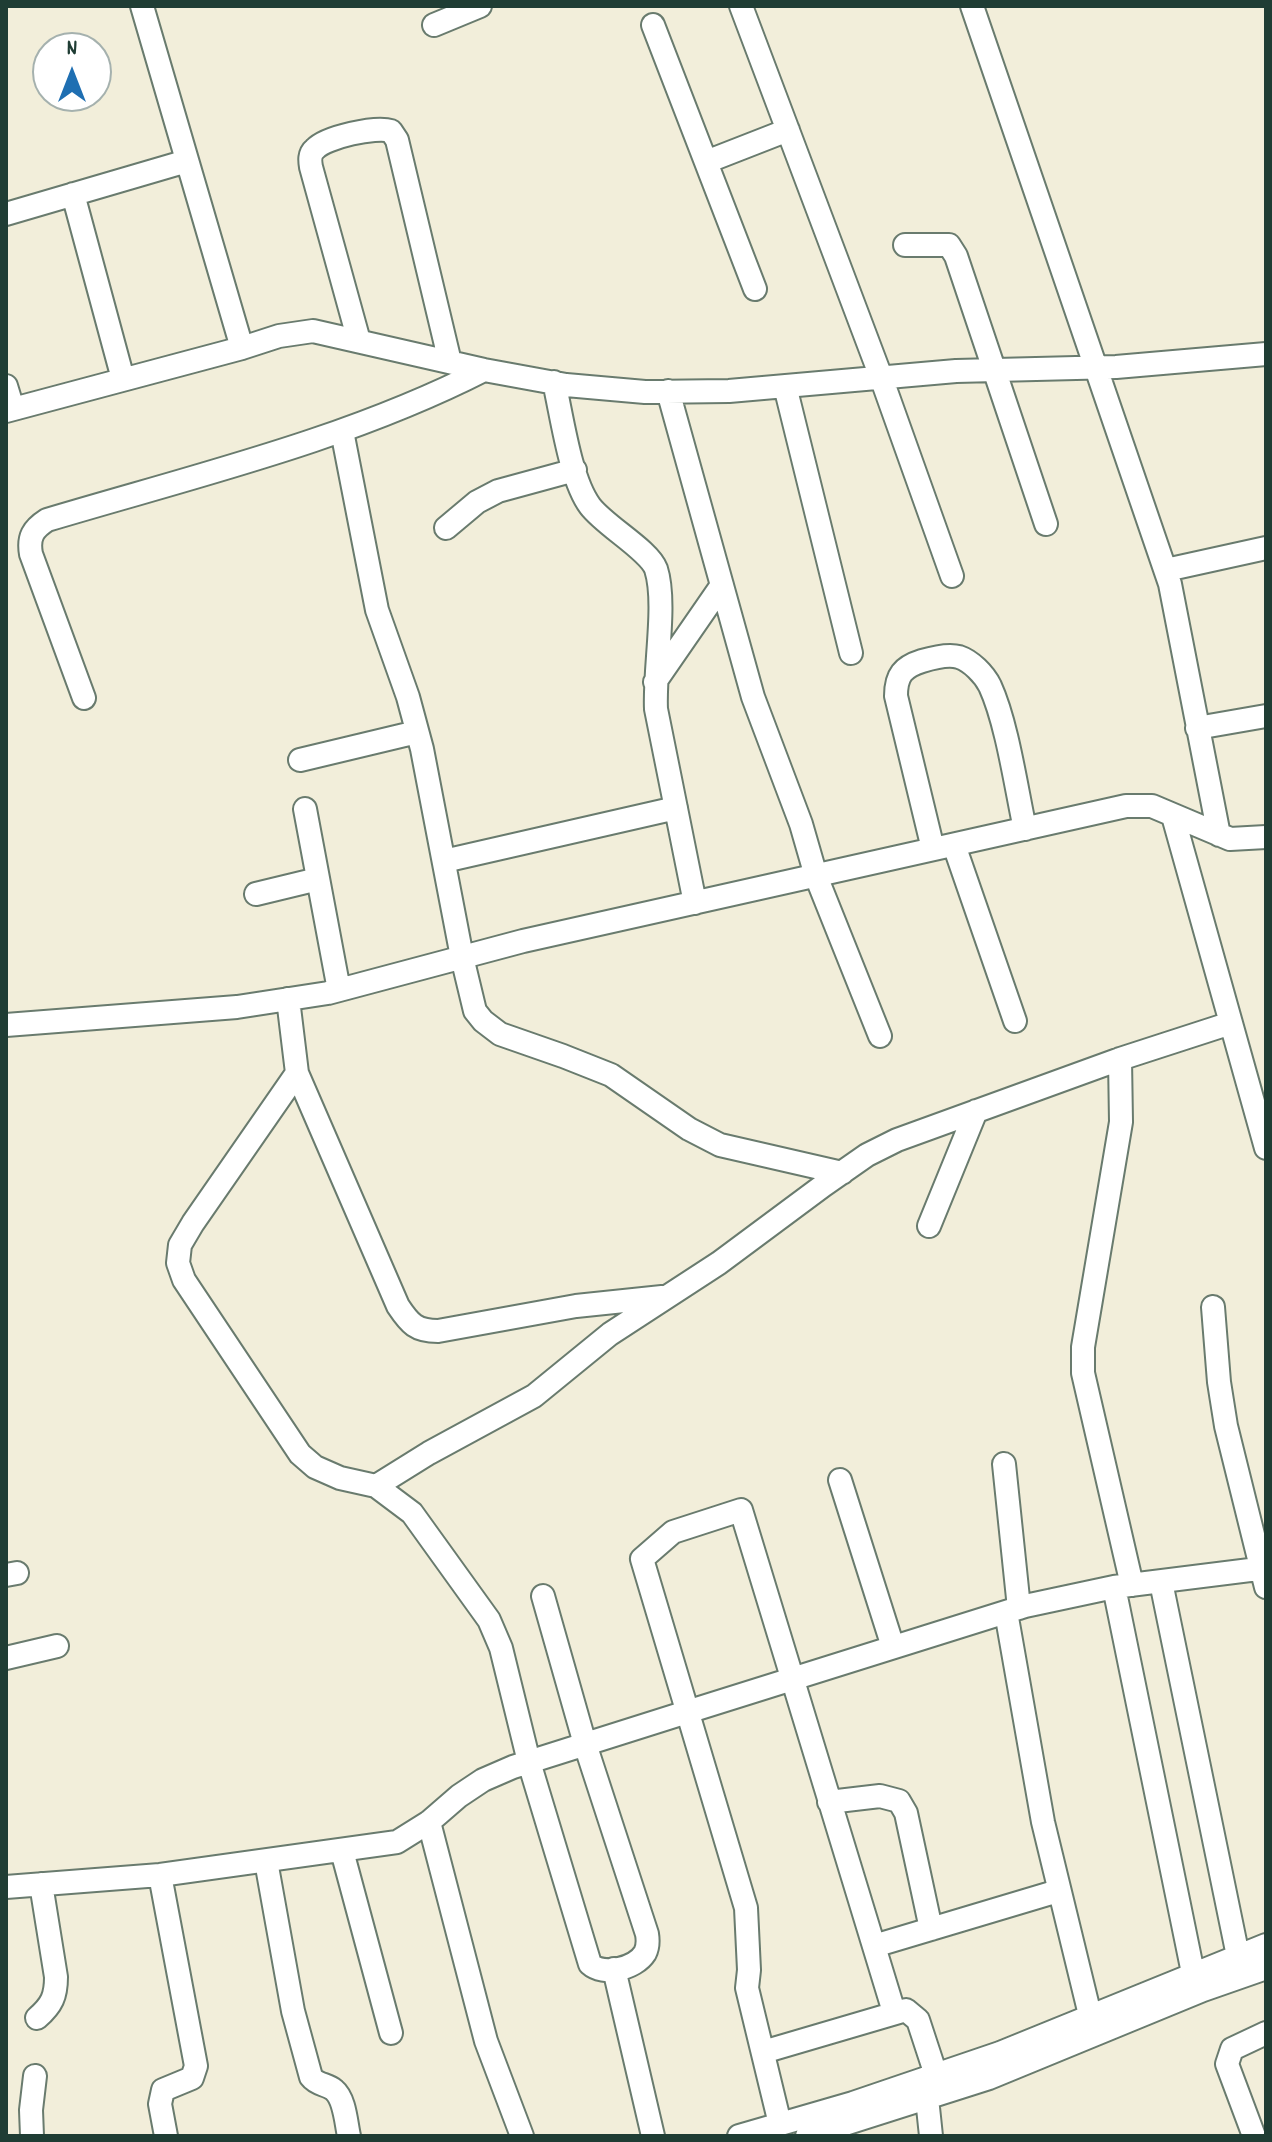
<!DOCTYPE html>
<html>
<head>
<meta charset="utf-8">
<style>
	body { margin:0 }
	#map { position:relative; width:1272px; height:2142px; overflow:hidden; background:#f2eeda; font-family:Dekko,sans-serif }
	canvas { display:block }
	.frame { position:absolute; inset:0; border:8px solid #1f3d34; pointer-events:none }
	.north { position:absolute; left:32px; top:32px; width:80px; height:80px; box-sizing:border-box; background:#fff; border:2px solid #a5b1ae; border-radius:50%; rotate:0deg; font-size:22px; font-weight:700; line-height:32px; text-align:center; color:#1f3d34 }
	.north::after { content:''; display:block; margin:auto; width:28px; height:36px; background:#1f6fb2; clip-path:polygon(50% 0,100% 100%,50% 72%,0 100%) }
</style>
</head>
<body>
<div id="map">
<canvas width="1272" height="2142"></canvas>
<div class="frame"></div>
<div class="north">N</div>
</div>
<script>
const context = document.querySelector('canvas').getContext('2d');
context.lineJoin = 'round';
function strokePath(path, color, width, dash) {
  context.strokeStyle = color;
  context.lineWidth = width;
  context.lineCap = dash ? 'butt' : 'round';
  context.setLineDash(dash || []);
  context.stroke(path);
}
const minor = new Path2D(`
	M142,6L242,348
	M741,6L881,377L952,576
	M972,6L1170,584L1219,835
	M434,25L480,6
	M653,25L755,289
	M706,162L788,130
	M73,194L123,379
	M6,214L187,161
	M905,245H949L956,256L1046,524
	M359,341L311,167C310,161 309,154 315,149C326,137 376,126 391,131L397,140L450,362
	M554,382C562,416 570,479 590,506C605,526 649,550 656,569C667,603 654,669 656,709L695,903
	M6,386L13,409
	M785,386L851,653
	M668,391L753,697L801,824L816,876L880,1036
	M6,411L242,348L279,336L313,331L484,370L566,385L645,392L729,391L956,371L1116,367L1266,354
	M342,431L377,610L408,697L422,749L462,957L475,1011L483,1021L500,1034L563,1056L611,1075L689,1129L720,1145L842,1173
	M446,528L477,502L498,491L575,470
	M1166,570L1266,548
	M655,682L722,585
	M84,698L31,554C28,537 33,529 47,520C194,476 347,440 484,370
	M1197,728L1266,716
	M300,760L417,732
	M305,809L339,990
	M1173,816L1266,1148
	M954,845L1015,1021
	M933,849L896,696C896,675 903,667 922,661C932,658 949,654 959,657C971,661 984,674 990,686C1007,723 1016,787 1025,829
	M444,861L676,808
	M256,894L318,879
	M288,999L297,1073L398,1306C410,1324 416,1331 438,1331L576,1306L662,1297
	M6,1025L237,1007L328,993L523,941L1126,806H1152L1230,839L1266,837
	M1120,1059L1121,1122L1083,1347V1373L1132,1585
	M297,1073L193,1223L180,1245L178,1263L184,1280L300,1454L315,1467L340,1478L376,1486L412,1513L489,1620L501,1648L529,1762L590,1964C603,1976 635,1969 645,1953C648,1947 648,1940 647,1934L585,1744L543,1596
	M929,1226L976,1111
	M1213,1307L1219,1382L1226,1426L1266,1587
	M1004,1464L1019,1608
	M840,1480L893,1647
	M376,1486L429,1453L534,1396L610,1334L719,1263L824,1185L867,1155L897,1140L1120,1059L1231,1023
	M6,1575L17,1573
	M1161,1582L1238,1956
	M1114,1587L1193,1973
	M1006,1612L1043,1822L1090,2015
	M6,1658L57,1646
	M829,1802L880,1796L899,1801L906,1813L931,1929
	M429,1822L486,2041L522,2136
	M342,1851L391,2033
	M266,1861L293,2011L311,2077C317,2085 327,2084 334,2090C345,2099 346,2123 349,2136
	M160,1875L196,2066L192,2078L163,2090L160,2104L166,2136
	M6,1887L160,1875L397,1842L429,1822L459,1796L483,1780L513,1767L687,1712L1025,1606L1114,1587L1266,1568
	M874,1946L1058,1891
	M614,1969L653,2136
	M37,2018C52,2005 56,1996 56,1977L41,1884
	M763,2052L906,2010L918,2020L936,2075
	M927,2098L931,2136
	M780,2124L747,1988L749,1970L746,1908L642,1559L673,1532L741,1510L894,2012
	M32,2136L31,2110L35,2076
	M739,2136L853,2103L1000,2053L1266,1945
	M807,2136L989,2078L1203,1990L1266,1968
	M1254,2136L1227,2064L1232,2049L1266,2033`);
strokePath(minor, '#697b6e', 26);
strokePath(minor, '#fff', 22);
</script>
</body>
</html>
